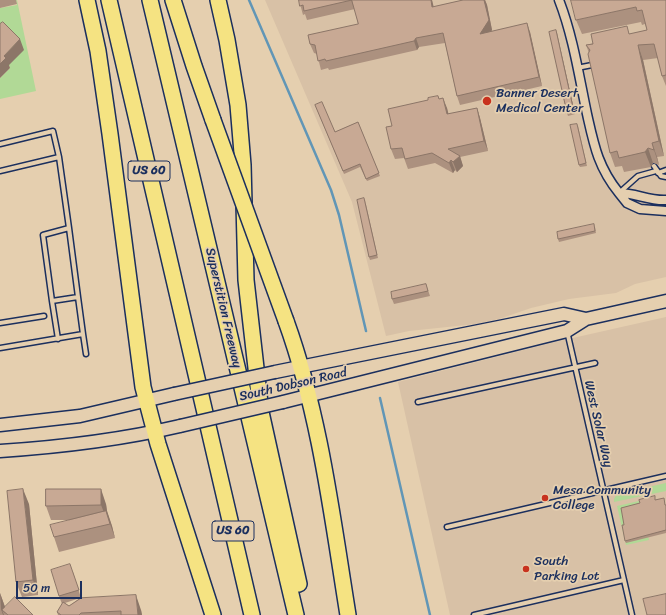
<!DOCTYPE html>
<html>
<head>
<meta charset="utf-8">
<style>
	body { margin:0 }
	#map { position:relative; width:666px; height:615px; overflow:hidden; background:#e5cfaf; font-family:Sriracha,sans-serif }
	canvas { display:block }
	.scale { position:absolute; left:16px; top:581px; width:66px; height:18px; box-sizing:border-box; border:2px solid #1b2f5e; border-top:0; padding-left:5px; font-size:12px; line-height:14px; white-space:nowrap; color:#1b2f5e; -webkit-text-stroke:3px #e5cfaf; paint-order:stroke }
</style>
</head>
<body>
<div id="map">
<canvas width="666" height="615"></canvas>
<div class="scale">50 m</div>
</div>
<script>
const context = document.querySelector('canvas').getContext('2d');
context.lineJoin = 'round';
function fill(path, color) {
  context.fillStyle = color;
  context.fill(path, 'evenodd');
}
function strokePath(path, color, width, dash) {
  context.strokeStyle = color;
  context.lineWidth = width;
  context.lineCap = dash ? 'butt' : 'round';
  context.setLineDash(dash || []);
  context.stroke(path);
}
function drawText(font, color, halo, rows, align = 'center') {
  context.font = font + ' Sriracha,sans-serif';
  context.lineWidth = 3.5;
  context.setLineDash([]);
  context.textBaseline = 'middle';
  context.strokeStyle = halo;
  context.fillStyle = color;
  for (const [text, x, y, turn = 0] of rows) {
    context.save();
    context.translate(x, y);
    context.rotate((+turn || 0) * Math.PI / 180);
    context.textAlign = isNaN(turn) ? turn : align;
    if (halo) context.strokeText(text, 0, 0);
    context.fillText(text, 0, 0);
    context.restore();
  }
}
fill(new Path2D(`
	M265,0H666V277L635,284L616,293L569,299L531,308L499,319L476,324L409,331L386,336L352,202Z
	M666,317V615H450L398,382L555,342Z`), '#d8c1a6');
fill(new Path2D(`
	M16,0H17L36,91L0,99V78L10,68L0,38V8L17,5Z
	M666,483V491L614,502V499L617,494Z
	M639,501L649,540L626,545L617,506Z`), '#b1d996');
strokePath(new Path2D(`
	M249,0L331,190L339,215L366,331
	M380,398L430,615`), '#6196b6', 2.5);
const service = new Path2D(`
	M577,68L592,65
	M0,144L53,131L59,157L0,171
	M59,157L69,228
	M654,166L661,176L666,177
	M658,173L666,170
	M619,193L638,176L656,171
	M52,301L43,235L69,228L78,297
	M0,323L44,316
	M567,331L632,615
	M83,334L86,354
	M0,348L83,334L78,297L52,301L58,339
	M418,402L595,363
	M447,527L666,476
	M474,615L624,580`);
const minor = new Path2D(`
	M559,0C573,36 579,76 587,114C594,145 598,167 619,193
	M666,200C649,201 636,193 619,193L627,203L640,209L666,211`);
const secondary = new Path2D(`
	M275,372L564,314L586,319
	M283,402L567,331L586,319L666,301
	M0,425L80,416L174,394
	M0,451C61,447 120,440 180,426`);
const motorway = new Path2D(`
	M87,0L98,51L110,134L143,387L158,444L213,615
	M109,0L252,615
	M150,0L296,615
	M173,0L194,66L213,120
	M218,0L227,40L238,105L243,165L246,280L261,412L299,584
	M286,321C320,415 332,516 348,615`);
strokePath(service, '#1b2f5e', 7);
strokePath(minor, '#1b2f5e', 11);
strokePath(secondary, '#1b2f5e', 15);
strokePath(motorway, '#1b2f5e', 18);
strokePath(service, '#e5cfaf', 4);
strokePath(minor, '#e5cfaf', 8);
strokePath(secondary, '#e5cfaf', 12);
strokePath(motorway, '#f5e382', 15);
const secondaryBridge = new Path2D(`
	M174,394L275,372
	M180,426L283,402`);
const motorwayBridge = new Path2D(`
	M213,120L286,321`);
strokePath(secondaryBridge, '#1b2f5e', 15, []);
strokePath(motorwayBridge, '#1b2f5e', 18, []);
strokePath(secondaryBridge, '#e5cfaf', 12);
strokePath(motorwayBridge, '#f5e382', 15);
fill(new Path2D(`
	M0,0H16L17,4L0,8Z
	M299,0H432L433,7L463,0H485L487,5L492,30L491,31L530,32L542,86L460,105L457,96L445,43L419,47L417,50L329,70L328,68L321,70L317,54L314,53L310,44L358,24L355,9L307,20L305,14L303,15Z
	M666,0V86L662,76L658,58L643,60L664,156L657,157L659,165L653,163L651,167L624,172L622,166L615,167L610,153L589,53L586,45L647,30L645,24L642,25L641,22L582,34L576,20Z
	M556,30L575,114L568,116L567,113Z
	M438,96L439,99L447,108L448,114L477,108L480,118L488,151L460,157L463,166L457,172L455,170L453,173L435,163L408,169L404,158L395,159L391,149L428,100Z
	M315,105L335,132L358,122L380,176L367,181L360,167L344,174Z
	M578,126L587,166L580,167L579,165Z
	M365,200L378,258L370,260L369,257Z
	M595,227L596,233L559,242L558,239Z
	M426,284L430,296L394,304L392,299Z
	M656,500L664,501L665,505H666V533L626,543L625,541Z
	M29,504L38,595L22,597L16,582Z
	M106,504L107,511L112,526L115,538L59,552L54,537L69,520H51L46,506Z
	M73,572L81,598L141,610L142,615H58L57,612L62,604L59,596ZM80,598L69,606L65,603Z
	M0,593L5,607L33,615H0Z`), '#ac917f');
fill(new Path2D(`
	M431,0H432L436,16L432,7Z
	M484,0H485L487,5L492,30L484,43L480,34Z
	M527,23L530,32L542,86L539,77Z
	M556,30L557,33L575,114L574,112Z
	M416,38L419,47L417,50L414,41Z
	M20,39L24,50L9,65L10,68L0,78V64L4,56Z
	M638,45L643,60L664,156L659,141Z
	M443,98L447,108L451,124L447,114Z
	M477,108L480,118L488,151L484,141Z
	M652,143L657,157L659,165L654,150Z
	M648,148L653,163L651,167L645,152Z
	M460,156L463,166L457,172L453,162Z
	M451,160L455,170L453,173L449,163Z
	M23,489L29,504L38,595L33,580Z
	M101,489L106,504L107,511L112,526L115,538L110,524L107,520L101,505Z
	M0,593L5,607V613L2,610L4,615H3L1,609Z
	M136,595L141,610L142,615H138Z`), '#8c7668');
const building = new Path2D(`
	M299,0H352L304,11L303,5L300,6Z
	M352,0H431L432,7L463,0H484L489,20L480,34L527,23L539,77L457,96L443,33L416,38L414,41L326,61L325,59L318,61L315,45L310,44L308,35L358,24Z
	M571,0H666V75L662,76L654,44L638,45L659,141L652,143L654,150L648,148L645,152L619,158L617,151L610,153L588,54L590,50L586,45L593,44L591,34L627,26L629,34L647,30L642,10L637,11L636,7L576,20Z
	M3,22L20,39L4,56L6,58L0,64V24Z
	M556,30L574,112L567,113L549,32Z
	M438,96L439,99L443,98L447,114L477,108L484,141L448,149L460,156L453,162L451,160L449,163L432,153L405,159L402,148L391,149L386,127L392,126L388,109L428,100V98Z
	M322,102L335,132L358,122L379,173L366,179L360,164L343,171L315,105Z
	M577,124L586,163L579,165L570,125Z
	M364,198L377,255L369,257L357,200Z
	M594,224L595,231L558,239L557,232Z
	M426,284L428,291L392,299L391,292Z
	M23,489L33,580L16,582L7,491Z
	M46,489H101V505L46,506Z
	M655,496V500L664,498L665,505H666V530L625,541L622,525H624L621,508L640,503L639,500Z
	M106,511L110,524L54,537L50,525Z
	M70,564L79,590L59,596L51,570Z
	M666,594V615H647L643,599Z
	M136,595L138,615H121V611L81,613L79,615H61L57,612L63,602L69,606L81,598Z
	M15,597L33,615H8L2,610Z`);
fill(building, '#c8a994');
strokePath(building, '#8c7668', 1);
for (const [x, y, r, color] of [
	[487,101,5,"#c8321e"],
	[545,498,4,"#c8321e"],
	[526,569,4,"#c8321e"]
]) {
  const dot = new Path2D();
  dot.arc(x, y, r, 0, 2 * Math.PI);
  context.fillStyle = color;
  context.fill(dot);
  strokePath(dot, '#e5cfaf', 1.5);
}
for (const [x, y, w] of [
	[149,171,42],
	[233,531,42]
]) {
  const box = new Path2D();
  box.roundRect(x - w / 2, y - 10, w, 20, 3);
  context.fillStyle = '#e5cfaf';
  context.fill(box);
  strokePath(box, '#1b2f5e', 1);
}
drawText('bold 12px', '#1b2f5e', null, [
	["US 60",149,171],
	["US 60",233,531]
]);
drawText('13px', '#1b2f5e', '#e5cfaf', [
	["Banner Desert",496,94],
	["Medical Center",496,109],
	["Mesa Community",553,491],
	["College",553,506],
	["South",534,562],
	["Parking Lot",534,577]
], 'left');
drawText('13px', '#1b2f5e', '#e5cfaf', [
	["Superstition Freeway",223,308,77],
	["South Dobson Road",293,385,-13],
	["West Solar Way",598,424,77]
]);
</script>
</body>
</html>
